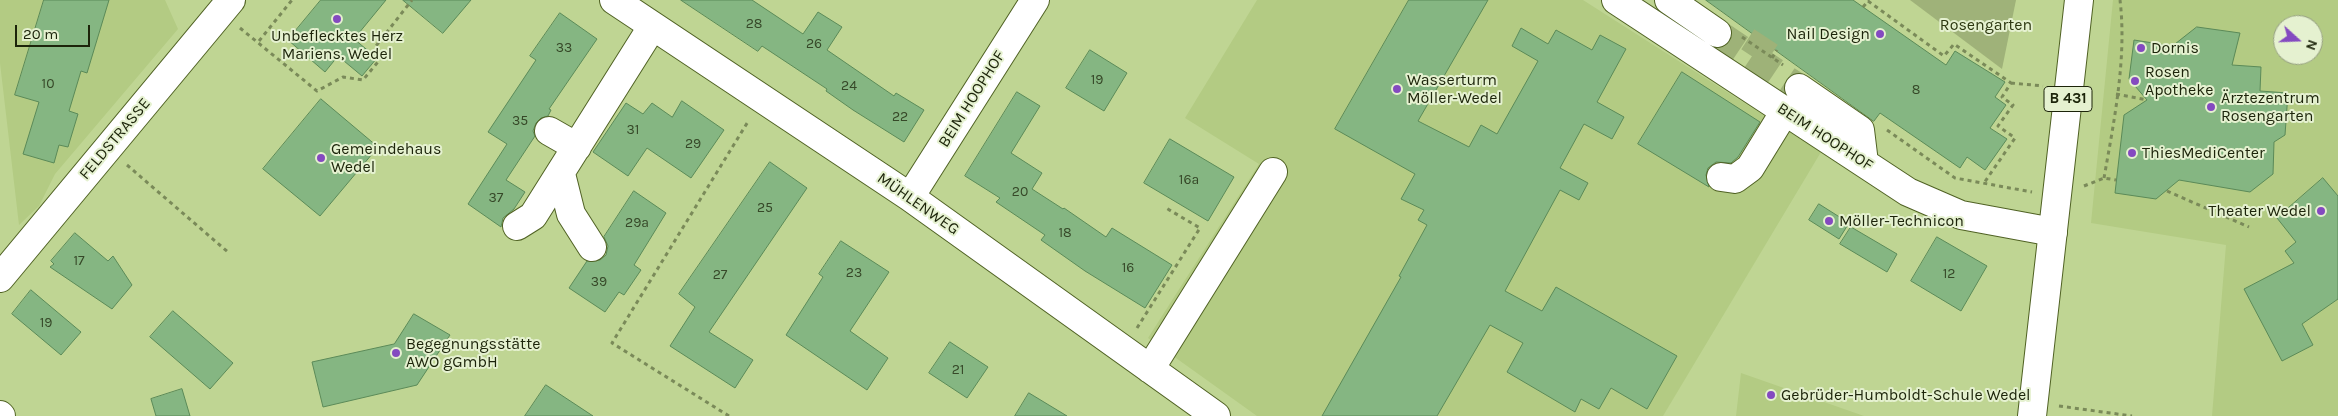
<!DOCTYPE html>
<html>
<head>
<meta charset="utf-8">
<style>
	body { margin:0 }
	#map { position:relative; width:2338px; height:416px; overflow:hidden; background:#bfd593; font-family:Karla,sans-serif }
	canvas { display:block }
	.north { position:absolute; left:2273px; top:15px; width:50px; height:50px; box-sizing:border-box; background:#e5f1d0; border:1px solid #959f81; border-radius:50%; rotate:110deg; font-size:14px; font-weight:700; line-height:20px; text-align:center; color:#1c240a }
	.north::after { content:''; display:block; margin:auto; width:18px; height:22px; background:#844ac0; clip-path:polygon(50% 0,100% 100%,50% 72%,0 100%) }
	.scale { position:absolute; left:15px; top:25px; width:75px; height:22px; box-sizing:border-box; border:2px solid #1c240a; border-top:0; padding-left:6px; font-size:15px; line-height:18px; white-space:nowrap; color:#1c240a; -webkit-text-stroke:4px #e5f1d0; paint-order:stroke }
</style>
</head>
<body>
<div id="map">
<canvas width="2338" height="416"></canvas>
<div class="north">N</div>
<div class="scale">20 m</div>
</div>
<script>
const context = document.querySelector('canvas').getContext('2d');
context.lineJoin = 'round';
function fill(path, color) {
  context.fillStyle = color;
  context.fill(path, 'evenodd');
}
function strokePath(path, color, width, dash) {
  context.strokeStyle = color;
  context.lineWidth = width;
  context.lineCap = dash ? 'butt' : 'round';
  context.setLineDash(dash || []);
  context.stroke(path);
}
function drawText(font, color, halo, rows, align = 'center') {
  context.font = font + ' Karla,sans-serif';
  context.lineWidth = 4;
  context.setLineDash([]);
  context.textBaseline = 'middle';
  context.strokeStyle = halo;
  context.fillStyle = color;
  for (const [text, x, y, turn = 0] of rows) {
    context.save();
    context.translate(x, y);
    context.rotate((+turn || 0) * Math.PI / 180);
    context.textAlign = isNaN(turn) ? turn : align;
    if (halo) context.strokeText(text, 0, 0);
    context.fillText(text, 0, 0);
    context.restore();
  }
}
fill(new Path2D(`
	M0,0H165L178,29L55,174L39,206L19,225L0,63Z
	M1257,0H1583L1821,152L1663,416H1257L1148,338L1259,164L1185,118Z
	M2113,0H2338V416H2212L2226,245L2091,223ZM2283,25H2313V55H2283Z
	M1741,373L1864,416H1736Z`), '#b3cb83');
fill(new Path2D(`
	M1910,0H2016L2002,69Z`), '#9fb279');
const building = new Path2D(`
	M44,0H109L87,73L81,71L69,111L78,114L68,147L59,145L54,163L23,154L39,102L15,95Z
	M321,0H386L354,39L377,58L362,76L338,56L325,72L288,40Z
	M403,0H471L443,33Z
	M681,0H752L803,34L818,12L842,27L827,50L894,96L896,93L924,110L904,142L853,110L826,91L827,89L762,46L758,51Z
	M1409,0H1488L1418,121L1469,147L1481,125L1497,134L1538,61L1512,46L1521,28L1548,44L1556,30L1592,50L1600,35L1626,49L1597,102L1624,117L1612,139L1584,124L1560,168L1588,183L1579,200L1560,190L1505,291L1542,311L1556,287L1677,356L1647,409L1611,388L1599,409L1581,399L1575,412L1507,372L1523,343L1490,325L1437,416H1322L1401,277L1399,276L1427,225L1418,220L1424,210L1401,199L1415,174L1335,129Z
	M1706,0H1853L1946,65L1955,51L2005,82L1995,97L2006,105L1990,128L2007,139L1985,170L1967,157L1960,168L1880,113L1874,121Z
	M560,13L597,39L549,109L551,110L548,116L541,118L536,123L533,131L535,136L506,180L525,192L514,209L503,218L501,227L468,204L507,144L488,132L536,60L530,56Z
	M2197,27L2240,33L2232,65L2261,67L2260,91L2288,93L2285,135L2274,142L2273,174L2250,192L2179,180L2156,199L2115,193L2124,115L2147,100L2129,79L2134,40L2172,46Z
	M1090,50L1127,73L1104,111L1066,88Z
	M1682,72L1760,122L1738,157L1731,163L1716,162L1708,168L1706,175L1709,187L1638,144Z
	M1017,92L1040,106L1011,153L1042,173L1032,189L1063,209L1064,208L1106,237L1112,228L1172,265L1145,308L1085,271L1041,240L1045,235L996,202L1000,198L965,176Z
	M321,99L378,147L320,216L263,169Z
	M682,101L724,130L691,178L647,148L628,176L593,152L626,103L643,114L652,103L672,117Z
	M1170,139L1234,177L1208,221L1144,183Z
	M770,162L807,188L709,332L753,360L735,388L670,346L695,307L679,294Z
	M2323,178L2338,196V299L2302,324L2313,345L2282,361L2244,289L2294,263L2285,251L2296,242L2277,218Z
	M634,191L666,213L634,265L641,270L624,295L619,292L605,312L569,288L587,261L600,260L606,255L608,246L604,237Z
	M1819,204L1849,223L1839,239L1809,220Z
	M1851,227L1897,254L1887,272L1840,244Z
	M75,233L108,261L113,256L132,285L112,309L50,267L54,264L51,261Z
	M1937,237L1987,266L1961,311L1911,281Z
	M841,241L889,272L850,331L888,358L867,390L786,335L823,277L819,274Z
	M31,290L81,332L61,355L12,314Z
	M173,311L233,363L210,389L150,337Z
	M414,314L450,335L417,385L323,407L312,362L394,344Z
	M950,342L988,367L967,398L929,373Z
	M546,385L593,416H525Z
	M182,389L190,416H156L151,399Z
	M1029,393L1067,416H1015Z`);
fill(building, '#85b682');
strokePath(building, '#5b8a58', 1);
strokePath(new Path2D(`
	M1717,33L1799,88
	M1753,57L1766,37`), '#9eb278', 28, [28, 14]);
const minor = new Path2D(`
	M614,0L910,197L1216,416
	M1616,0L1908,192L1961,215L2053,232
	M1669,0L1717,33
	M1799,88L1860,130L1864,163
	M549,131L577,147
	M561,174L571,214L592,247
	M1721,177L1735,179L1750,168L1785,111
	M910,197L1035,0
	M517,226L533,216L652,27
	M0,278L231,0
	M1150,369L1273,172
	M0,415L1,416`);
const major = new Path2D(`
	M2032,416L2079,0`);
strokePath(minor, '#506224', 30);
strokePath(major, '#506224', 30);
strokePath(new Path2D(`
	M1868,1L1944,56L1954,44L2011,83L2002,97L2013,105L1998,126L2015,138L1984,183
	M1863,7L1869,0
	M240,28L317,91L343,77L363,80L382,57L376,46L412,0
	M1742,37L1783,65
	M259,41L292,0
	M1772,58L1777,50
	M2011,83L2043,86
	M2116,94L2147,100
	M1887,130L1955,178L2032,192
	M127,165L229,253
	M2104,178C2114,121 2127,58 2120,0
	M2084,186L2104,178L2116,180
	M2167,191L2249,227
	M1137,328L1200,228L1166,208
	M2059,406L2132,416
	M729,416L612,343L749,120`), '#7a8a59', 3, [4, 4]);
strokePath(minor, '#fff', 28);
strokePath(major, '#fff', 28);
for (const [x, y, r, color] of [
	[337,19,5,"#844ac0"],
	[1880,34,5,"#844ac0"],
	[2141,48,5,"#844ac0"],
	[2135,81,5,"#844ac0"],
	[1397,89,5,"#844ac0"],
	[2211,107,5,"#844ac0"],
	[2132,153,5,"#844ac0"],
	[321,158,5,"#844ac0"],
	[2321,211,5,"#844ac0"],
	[1829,221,5,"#844ac0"],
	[396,353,5,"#844ac0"],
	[1771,395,5,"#844ac0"]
]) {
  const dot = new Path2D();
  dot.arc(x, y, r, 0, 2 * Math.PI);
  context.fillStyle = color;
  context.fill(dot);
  strokePath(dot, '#e5f1d0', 2);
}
drawText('14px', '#364828', null, [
	["28",754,24],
	["26",814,44],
	["33",564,48],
	["19",1097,80],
	["10",48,84],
	["24",849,86],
	["8",1916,90],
	["22",900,117],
	["35",520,121],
	["31",633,130],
	["29",693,144],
	["16a",1189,180],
	["20",1020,192],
	["37",496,198],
	["25",765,208],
	["29a",637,223],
	["18",1065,233],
	["17",79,261],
	["16",1128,268],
	["23",854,273],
	["12",1949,274],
	["27",720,275],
	["39",599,282],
	["19",46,323],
	["21",958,370]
]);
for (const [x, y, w] of [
	[2068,99,48]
]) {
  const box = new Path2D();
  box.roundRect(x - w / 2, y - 12.5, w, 25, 4);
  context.fillStyle = '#e5f1d0';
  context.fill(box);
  strokePath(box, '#1c240a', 1);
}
drawText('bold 15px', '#1c240a', null, [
	["B 431",2068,99]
]);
drawText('16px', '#2d3811', '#e5f1d0', [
	["Rosengarten",1986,25]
]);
drawText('16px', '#1c240a', '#e5f1d0', [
	["Nail Design",1870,34,"right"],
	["Unbeflecktes Herz",337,36,"center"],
	["Mariens, Wedel",337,54,"center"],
	["Dornis",2151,48],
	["Rosen",2145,72],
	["Apotheke",2145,90],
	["Wasserturm",1407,80],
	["Möller-Wedel",1407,98],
	["Ärztezentrum",2221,98],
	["Rosengarten",2221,116],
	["Gemeindehaus",331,149],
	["Wedel",331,167],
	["ThiesMediCenter",2142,153],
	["Theater Wedel",2311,211,"right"],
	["Möller-Technicon",1839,221],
	["Begegnungsstätte",406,344],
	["AWO gGmbH",406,362],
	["Gebrüder-Humboldt-Schule Wedel",1781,395]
], 'left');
drawText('16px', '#1c240a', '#e5f1d0', [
	["BEIM HOOPHOF",972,99,-58],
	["BEIM HOOPHOF",1825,137,33],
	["FELDSTRASSE",115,139,-50],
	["MÜHLENWEG",918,204,35]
]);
</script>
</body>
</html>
